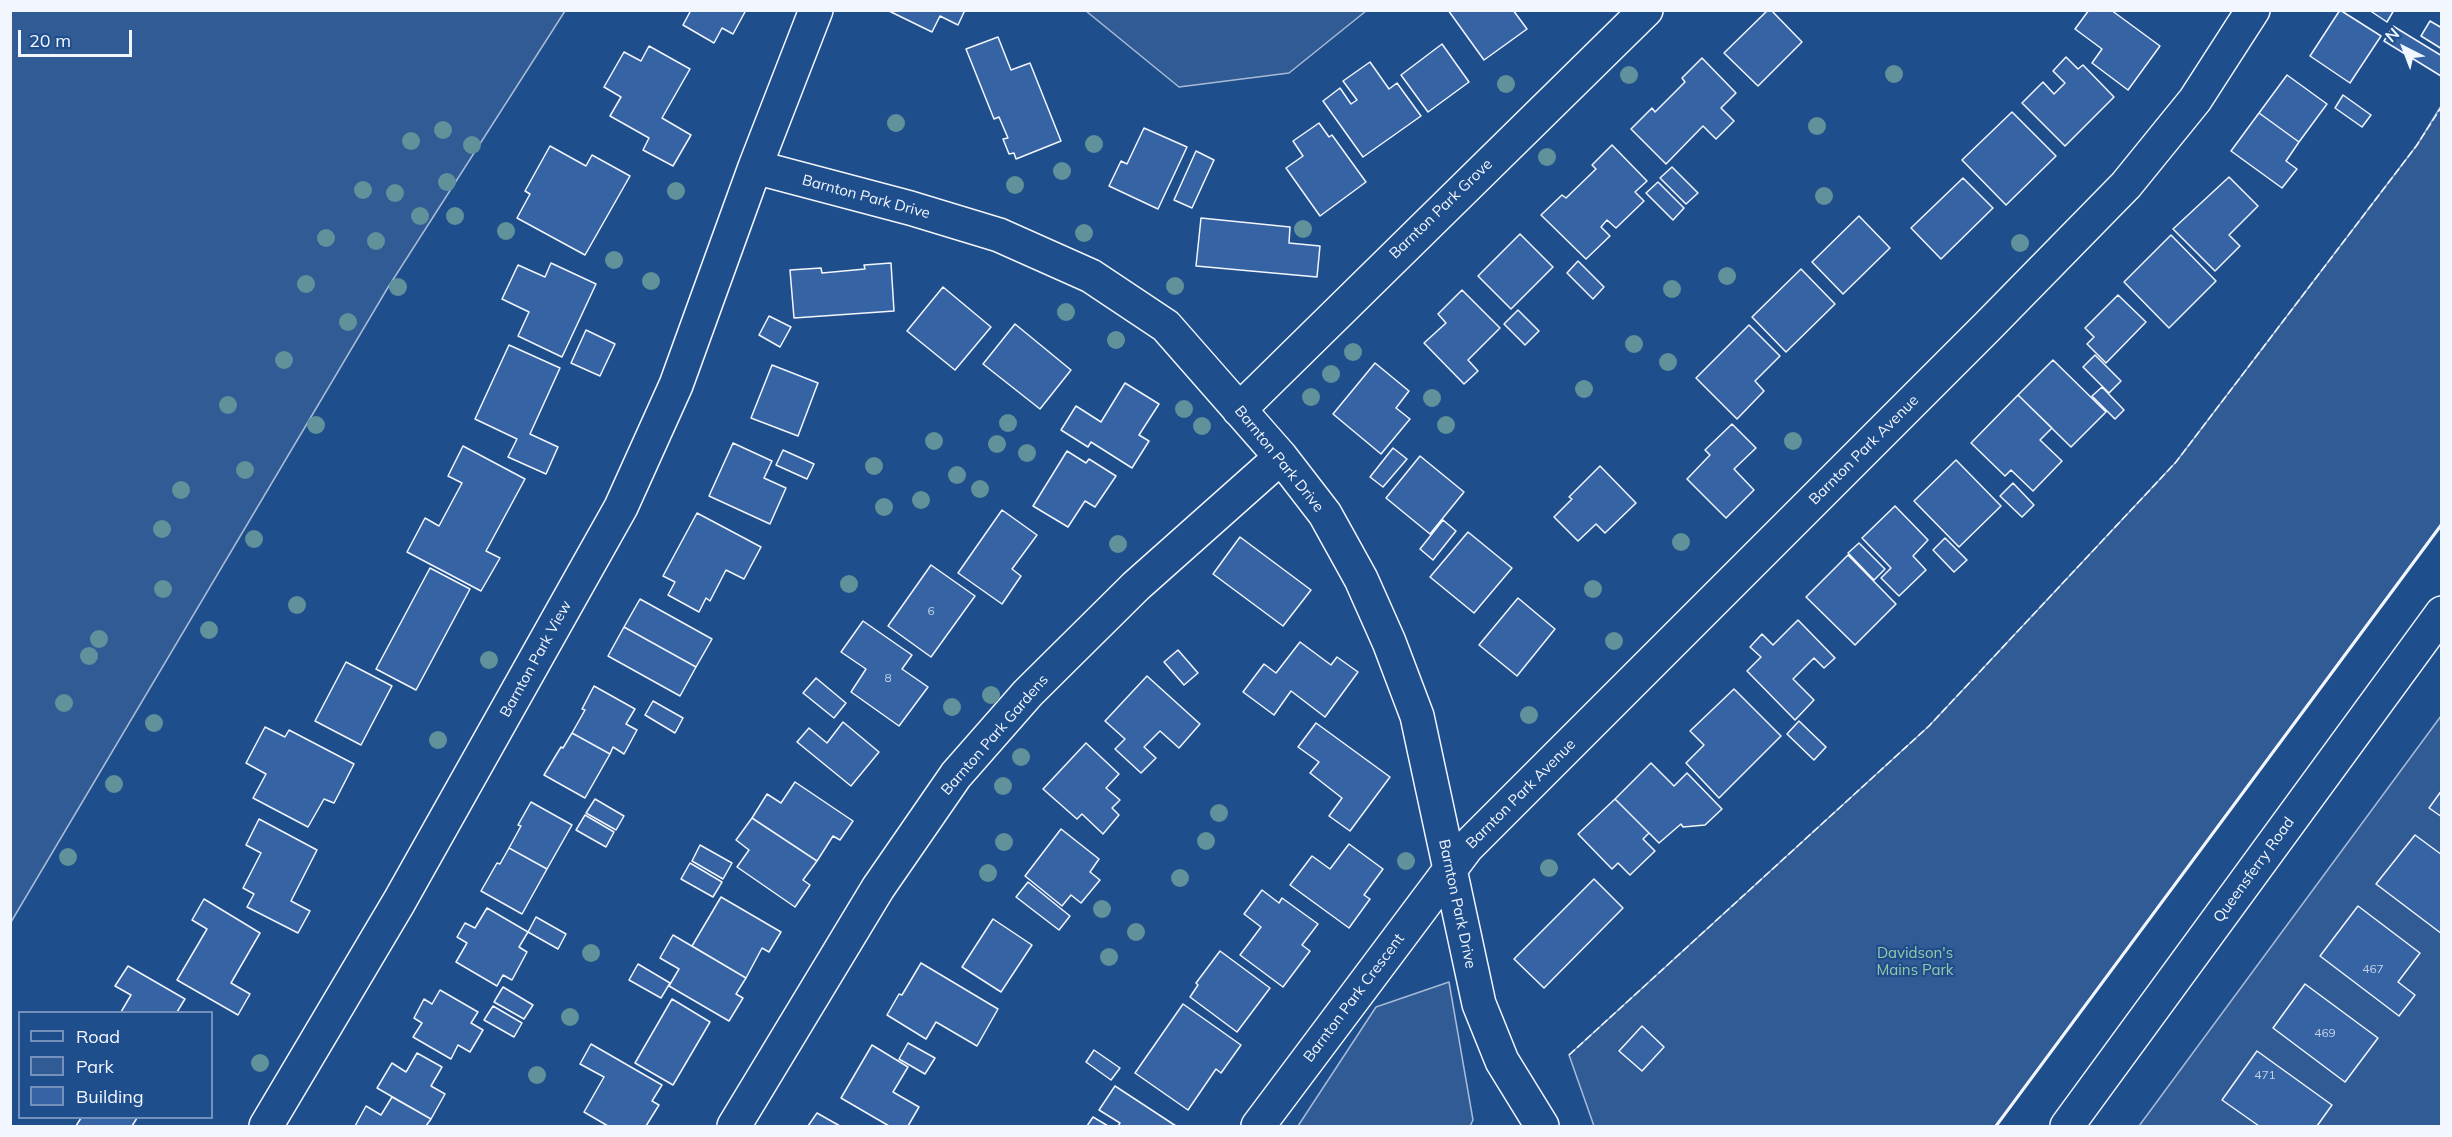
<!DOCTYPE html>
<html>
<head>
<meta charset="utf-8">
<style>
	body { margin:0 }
	#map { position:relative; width:2452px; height:1137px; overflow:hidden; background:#1f4e8c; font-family:Mulish,sans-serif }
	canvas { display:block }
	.frame { position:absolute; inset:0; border:12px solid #f2f6ff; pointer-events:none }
	.legend { position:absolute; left:18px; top:1011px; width:195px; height:108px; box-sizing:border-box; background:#1f4e8c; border:2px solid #7391ba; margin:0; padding:8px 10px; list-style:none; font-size:18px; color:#f2f6ff }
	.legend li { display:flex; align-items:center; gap:12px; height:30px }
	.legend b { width:30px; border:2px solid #7391ba }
	.north { position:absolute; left:2374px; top:18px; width:60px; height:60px; -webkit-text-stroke:4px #1f4e8c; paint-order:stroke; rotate:318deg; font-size:16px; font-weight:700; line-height:24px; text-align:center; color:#f2f6ff }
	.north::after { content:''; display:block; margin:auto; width:21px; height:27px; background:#f2f6ff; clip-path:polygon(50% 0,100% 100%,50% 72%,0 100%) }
	.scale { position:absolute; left:18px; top:30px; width:114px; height:27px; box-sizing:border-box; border:3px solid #f2f6ff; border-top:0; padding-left:8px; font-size:18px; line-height:21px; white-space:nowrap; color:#f2f6ff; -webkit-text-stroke:4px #1f4e8c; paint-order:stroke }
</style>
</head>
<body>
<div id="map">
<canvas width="2452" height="1137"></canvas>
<div class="frame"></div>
<ul class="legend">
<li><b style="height:8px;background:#1f4e8c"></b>Road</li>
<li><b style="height:16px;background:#305b95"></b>Park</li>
<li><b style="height:16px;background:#3563a3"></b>Building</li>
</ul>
<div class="north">N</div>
<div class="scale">20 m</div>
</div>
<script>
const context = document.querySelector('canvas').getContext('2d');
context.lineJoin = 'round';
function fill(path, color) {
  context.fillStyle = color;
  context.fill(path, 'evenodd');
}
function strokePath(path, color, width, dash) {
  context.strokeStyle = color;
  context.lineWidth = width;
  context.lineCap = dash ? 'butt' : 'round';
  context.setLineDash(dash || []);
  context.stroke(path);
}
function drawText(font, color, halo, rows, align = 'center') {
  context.font = font + ' Mulish,sans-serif';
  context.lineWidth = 4.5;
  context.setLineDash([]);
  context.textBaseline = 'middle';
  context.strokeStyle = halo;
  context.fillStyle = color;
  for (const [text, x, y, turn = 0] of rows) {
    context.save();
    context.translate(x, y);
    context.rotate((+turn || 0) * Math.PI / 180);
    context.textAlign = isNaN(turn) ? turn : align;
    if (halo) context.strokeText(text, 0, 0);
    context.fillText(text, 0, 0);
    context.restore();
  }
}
const green = new Path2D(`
	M11,10L565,11L387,289L11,922Z
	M1086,11L1366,10V11L1289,73L1179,87Z
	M2441,106V524L1996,1126H1594L1569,1055L1929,726L2176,462L2417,145Z
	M2441,716V1126H2139Z
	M1449,982L1473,1120L1470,1126H1298L1376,1007Z`);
fill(green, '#305b95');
strokePath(green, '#a8bbd7', 1.5);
const building = new Path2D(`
	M691,10H746L733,34L722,28L714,43L683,25Z
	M887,10H965L958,25L940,16L932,32Z
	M1448,10H1513L1527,29L1484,60Z
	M1768,10H1771L1802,42L1758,86L1724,53Z
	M2089,10H2111L2160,46L2128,90L2092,63L2102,49L2075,29Z
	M2340,10L2381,36L2350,83L2310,56Z
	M2369,10H2394L2387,22Z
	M2430,21L2442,28V49L2421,36Z
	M2393,26L2442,56L2441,76L2384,41Z
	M998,37L1011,70L1030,63L1061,141L1016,159L1014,153L1009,154L1003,139L1008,138L999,117L994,119L966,49Z
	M1442,44L1469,82L1428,112L1401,75Z
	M649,46L690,69L662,118L691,135L673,166L643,150L649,138L610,116L621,97L604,87L624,52L641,61Z
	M2066,57L2078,69L2083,65L2114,97L2065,146L2022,103L2043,82L2054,94L2065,83L2053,71Z
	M1702,58L1736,93L1721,108L1734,121L1716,139L1703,126L1666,164L1631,129L1652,108L1655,112L1685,82L1682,78Z
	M1370,62L1389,89L1397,83L1421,116L1363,157L1323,101L1340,88L1351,104L1357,100L1343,81Z
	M2287,75L2327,104L2299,142L2259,113Z
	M2343,95L2371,115L2362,127L2335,108Z
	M2012,112L2056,156L2006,205L1962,160Z
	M2259,113L2299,142L2286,161L2297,169L2282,188L2231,151Z
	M1319,123L1329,137L1332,135L1366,182L1320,216L1286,168L1303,156L1293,141Z
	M1144,128L1187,147L1158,209L1109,186L1121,161L1127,164Z
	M1612,145L1647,181L1635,192L1644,201L1616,228L1607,220L1601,227L1610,236L1586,259L1541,215L1562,195L1566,198L1596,169L1592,165Z
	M550,146L586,166L592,155L630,176L585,255L517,218L530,194L525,191Z
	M1196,151L1214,160L1192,208L1174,200Z
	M1672,167L1698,193L1686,204L1660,178Z
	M2229,177L2258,206L2229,235L2240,246L2215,271L2173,229Z
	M1963,178L1993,208L1941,259L1911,228Z
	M1658,182L1684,208L1673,220L1646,193Z
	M1859,216L1890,248L1843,294L1812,262Z
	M1201,218L1290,227L1289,243L1320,246L1317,277L1196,266Z
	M1520,234L1553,267L1511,309L1478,276Z
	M2171,235L2216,281L2169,328L2124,282Z
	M1578,261L1604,287L1593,299L1567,273Z
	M551,263L596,284L562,357L518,336L529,312L502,299L518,265L545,277Z
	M891,263L894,311L794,318L790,270L821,268L822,273L865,269L864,265Z
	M1801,269L1835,304L1786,352L1752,317Z
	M943,287L991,327L955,370L907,331Z
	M1462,290L1500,328L1468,360L1478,371L1464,384L1424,343L1446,323L1438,314Z
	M2118,295L2146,322L2106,363L2087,344L2094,337L2085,328Z
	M1518,310L1539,331L1525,345L1504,324Z
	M769,316L791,327L780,347L759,335Z
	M1015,324L1071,370L1040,409L983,364Z
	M1749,325L1780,356L1755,381L1764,391L1737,419L1696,378Z
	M586,330L615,344L600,376L571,363Z
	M509,345L560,368L530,434L558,447L546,474L508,457L517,439L475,419Z
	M2095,355L2121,381L2109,393L2083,367Z
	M2053,360L2106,412L2071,447L2018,395Z
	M1375,363L1409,391L1396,408L1410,419L1381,454L1333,414Z
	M772,365L818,383L798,436L751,418Z
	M1125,383L1159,404L1139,435L1149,441L1132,468L1091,442L1088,447L1061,430L1076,406L1101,422Z
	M2102,387L2124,410L2115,419L2092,396Z
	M2018,395L2052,428L2040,440L2062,461L2033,491L2011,470L2005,476L1971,443Z
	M1732,424L1756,448L1734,469L1754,490L1726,518L1687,479L1710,455L1705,450Z
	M733,443L772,461L764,478L786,488L770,524L709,496Z
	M463,446L525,479L486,551L500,558L481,591L407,552L425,518L439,526L462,483L448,476Z
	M1393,448L1407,459L1383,487L1370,477Z
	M783,450L814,464L807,479L776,465Z
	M1067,451L1086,463L1089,459L1116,476L1095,507L1085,501L1068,527L1033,506Z
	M1420,456L1464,492L1430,534L1386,498Z
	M1956,460L2001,506L1959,547L1914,501Z
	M1600,466L1636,503L1605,533L1596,524L1578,541L1554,517L1572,499L1569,497Z
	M2013,483L2034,505L2022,517L2000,496Z
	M1895,506L1928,540L1913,556L1926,570L1899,596L1881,578L1891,568L1862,538Z
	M1002,510L1037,535L1012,569L1021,576L1002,604L958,573Z
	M697,513L761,547L744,579L726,570L710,601L706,598L699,612L668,595L675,582L663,576Z
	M1443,520L1456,531L1433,560L1420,549Z
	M1468,532L1512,568L1474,613L1430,577Z
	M1240,537L1311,590L1283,626L1213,574Z
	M1945,538L1967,560L1954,572L1933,550Z
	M1859,543L1885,569L1874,580L1848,553Z
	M1848,555L1896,604L1855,645L1806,597Z
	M931,565L975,596L931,657L888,626Z
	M430,568L470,589L416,690L376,669Z
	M1518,598L1555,629L1517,676L1479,645Z
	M640,599L712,639L696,667L624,627Z
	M1798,620L1835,658L1824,668L1814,658L1793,679L1814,700L1795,720L1747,671L1761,657L1750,647L1762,634L1773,645Z
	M863,621L912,655L902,669L928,687L899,726L851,692L866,669L841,652Z
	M624,627L696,667L680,696L608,656Z
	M1300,642L1331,665L1337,657L1358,672L1325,717L1291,691L1274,715L1243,692L1264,664L1276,673Z
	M1178,650L1198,673L1184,685L1164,662Z
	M346,662L392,686L361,745L315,721Z
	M1147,676L1200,724L1179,748L1160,731L1144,747L1156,758L1141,773L1115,749L1125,739L1105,721Z
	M816,678L846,703L834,718L803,693Z
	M594,686L635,709L626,724L637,730L624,754L613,747L610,754L572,733L585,710L582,709Z
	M1734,689L1781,736L1719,798L1686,763L1704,745L1690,731Z
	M653,701L683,718L675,733L645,715Z
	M1799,721L1826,747L1814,760L1787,734Z
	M843,722L879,752L851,786L797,742L809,728L827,743Z
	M1316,723L1390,777L1350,831L1329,816L1342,798L1310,773L1319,762L1298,747Z
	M265,727L285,737L289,730L354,764L334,803L324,799L308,827L253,798L266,774L246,763Z
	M572,733L610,754L585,798L544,775L561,747L563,748Z
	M1086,743L1119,774L1106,788L1120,800L1112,808L1119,815L1103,834L1082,814L1077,819L1043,789Z
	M1651,763L1674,786L1687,773L1722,809L1705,825L1683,827L1681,824L1659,843L1615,799Z
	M795,782L853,821L840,840L833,836L817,861L752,818L767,794L781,803Z
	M2442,790V817L2429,808Z
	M595,799L624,816L616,830L586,813Z
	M1615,799L1649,833L1643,839L1655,851L1630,875L1618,863L1612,869L1578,834Z
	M531,802L572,825L547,869L509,848L521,826L518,825Z
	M585,815L614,832L606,847L576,830Z
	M752,818L817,861L803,880L810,885L795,907L737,867L749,850L736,840Z
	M259,819L317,850L291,901L310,911L298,933L247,907L254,894L243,888L261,853L246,845Z
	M1061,829L1099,859L1090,872L1100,880L1081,903L1071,895L1062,906L1025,876Z
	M2415,835L2442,855V934L2376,884Z
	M1349,844L1383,869L1364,895L1370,899L1349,928L1290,885L1312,856L1330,869Z
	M700,845L732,863L723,879L692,861Z
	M509,848L547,869L522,914L481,891L497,863L500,864Z
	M690,863L722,882L713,897L681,879Z
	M1594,879L1623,908L1544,988L1514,959Z
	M1028,882L1070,916L1059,930L1016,897Z
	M1262,890L1279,903L1282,898L1318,924L1302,945L1310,951L1283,987L1240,955L1261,927L1244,914Z
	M721,897L781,932L769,952L762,948L746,978L692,946Z
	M204,899L260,933L231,983L250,994L238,1015L177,980L207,929L192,920Z
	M2358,906L2420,953L2398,982L2415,995L2399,1016L2320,956Z
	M487,908L528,932L519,947L527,952L512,980L503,975L497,986L456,962L467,943L457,937L465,923L475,928Z
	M536,917L566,934L558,949L528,932Z
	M993,919L1032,945L1001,992L962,967Z
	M673,935L746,978L736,994L743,998L729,1021L669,986L679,969L660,958Z
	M1220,951L1270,988L1237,1032L1190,997L1198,985L1196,983Z
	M921,963L998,1009L977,1046L936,1022L926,1039L887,1015L899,994L902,995Z
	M638,964L670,983L661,998L629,980Z
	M128,966L185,999L177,1012H121L131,995L115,986Z
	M2305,984L2378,1038L2345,1082L2273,1028Z
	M503,987L533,1005L524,1019L494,1002Z
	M440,990L478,1012L471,1023L483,1030L470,1052L458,1045L451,1059L413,1037L422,1023L414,1018L424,999L432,1004Z
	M672,999L710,1022L673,1085L635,1063Z
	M1183,1004L1241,1045L1221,1073L1216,1069L1188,1110L1135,1073Z
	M493,1006L522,1023L514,1037L484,1020Z
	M1642,1026L1664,1047L1642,1071L1619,1051Z
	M908,1043L935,1058L925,1074L899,1059Z
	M591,1044L662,1085L652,1101L659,1105L646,1126H608L584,1112L604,1077L580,1064Z
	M872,1045L908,1067L893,1092L919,1107L908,1126H889L841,1098Z
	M1094,1050L1120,1068L1111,1080L1086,1062Z
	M2257,1051L2332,1105L2317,1126H2259L2222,1100Z
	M417,1053L442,1067L431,1086L445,1094L431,1119L377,1088L392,1063L406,1072Z
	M1115,1086L1176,1126H1118L1120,1123L1099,1110Z
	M392,1097L431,1119L426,1126H355L366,1106L381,1115Z
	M817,1113L840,1126H808Z
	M1093,1117L1108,1126H1087Z
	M81,1118H137L132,1126H76Z`);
fill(building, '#3563a3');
strokePath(building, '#f2f6ff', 1.5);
const minor = new Path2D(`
	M755,167L910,208L999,235L1091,276L1166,326L1281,457L1325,514L1361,579L1389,642L1417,716L1479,1004L1502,1061L1542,1126
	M1239,410L1646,10
	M266,1126L399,902L621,507L676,385L755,167L816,10
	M734,1126L878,888L956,775L1028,693L1136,586L1281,457
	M1258,1126L1467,847L1988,326L2126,185L2195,100L2253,10`);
const major = new Path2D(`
	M2067,1126L2442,613`);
strokePath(minor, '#f2f6ff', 36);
strokePath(major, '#f2f6ff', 36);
strokePath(minor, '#1f4e8c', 33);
strokePath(major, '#1f4e8c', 33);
strokePath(new Path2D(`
	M1569,1055L1929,726L2176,462L2417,145L2442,106`), '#f2f6ff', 1.5, [8, 3]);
strokePath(new Path2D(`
	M1996,1126L2442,524`), '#f2f6ff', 3);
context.fillStyle = '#61919a';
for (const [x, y] of [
	[1894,74],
	[1629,75],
	[1506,84],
	[896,123],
	[1817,126],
	[443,130],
	[411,141],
	[1094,144],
	[472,145],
	[1547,157],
	[1062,171],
	[447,182],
	[1015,185],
	[363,190],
	[676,191],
	[395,193],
	[1824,196],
	[420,216],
	[455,216],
	[1303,229],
	[506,231],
	[1084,233],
	[326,238],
	[376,241],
	[2020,243],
	[614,260],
	[1727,276],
	[651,281],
	[306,284],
	[1175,286],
	[398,287],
	[1672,289],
	[1066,312],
	[348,322],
	[1116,340],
	[1634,344],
	[1353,352],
	[284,360],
	[1668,362],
	[1331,374],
	[1584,389],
	[1311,397],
	[1432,398],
	[228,405],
	[1184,409],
	[1008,423],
	[316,425],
	[1446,425],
	[1202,426],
	[934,441],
	[1793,441],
	[997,444],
	[1027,453],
	[874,466],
	[245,470],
	[957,475],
	[980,489],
	[181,490],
	[921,500],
	[884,507],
	[162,529],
	[254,539],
	[1681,542],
	[1118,544],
	[849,584],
	[163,589],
	[1593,589],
	[297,605],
	[209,630],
	[99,639],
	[1614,641],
	[89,656],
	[489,660],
	[991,695],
	[64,703],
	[952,707],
	[1529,715],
	[154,723],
	[438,740],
	[1021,757],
	[114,784],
	[1003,786],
	[1219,813],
	[1206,841],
	[1004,842],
	[68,857],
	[1406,861],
	[1549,868],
	[988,873],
	[1180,878],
	[1102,909],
	[1136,932],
	[591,953],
	[1109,957],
	[570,1017],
	[260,1063],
	[537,1075]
]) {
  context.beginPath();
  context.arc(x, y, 9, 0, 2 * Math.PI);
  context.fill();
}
drawText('12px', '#c3d1e8', null, [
	["6",931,611],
	["8",888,678],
	["467",2373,969],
	["469",2325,1033],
	["471",2265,1075]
]);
drawText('15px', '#f2f6ff', '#1f4e8c', [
	["Barnton Park Drive",866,197,15],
	["Barnton Park Grove",1441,209,-44],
	["Barnton Park Avenue",1864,450,-45],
	["Barnton Park Drive",1279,459,51],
	["Barnton Park View",536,659,-61],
	["Barnton Park Gardens",995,735,-49],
	["Barnton Park Avenue",1521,794,-45],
	["Queensferry Road",2254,870,-54],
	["Barnton Park Drive",1457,904,78],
	["Barnton Park Crescent",1354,998,-53]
]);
drawText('15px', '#97c8a6', '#1f4e8c', [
	["Davidson's",1915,953],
	["Mains Park",1915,970]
]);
</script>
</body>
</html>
